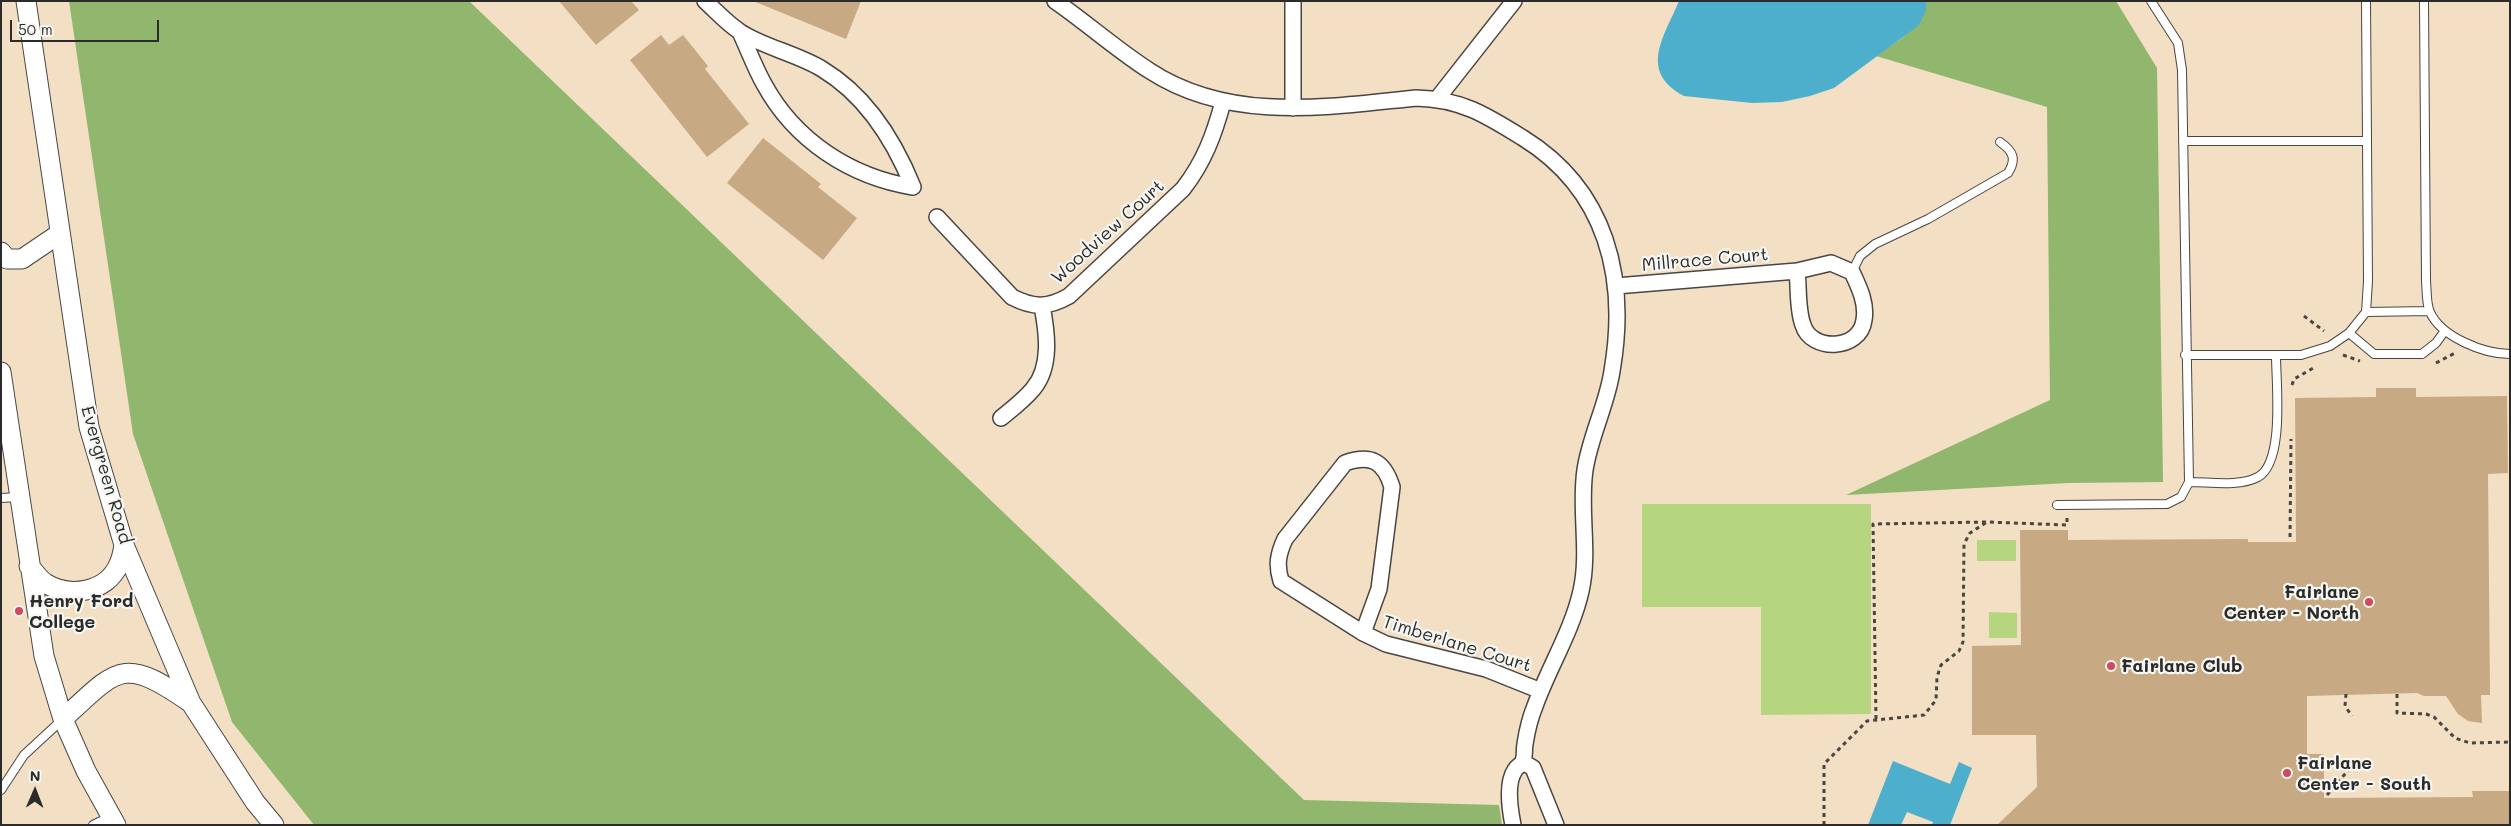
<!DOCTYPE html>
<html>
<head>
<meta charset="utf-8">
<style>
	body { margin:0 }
	#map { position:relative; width:2511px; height:826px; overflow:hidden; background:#f3dfc4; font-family:Mali,sans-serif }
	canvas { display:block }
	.frame { position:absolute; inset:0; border:2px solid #2b2b2b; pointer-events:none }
	.north { position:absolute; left:10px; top:766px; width:50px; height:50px; -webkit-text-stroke:4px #f6f6f2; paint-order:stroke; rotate:1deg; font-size:14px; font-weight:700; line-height:20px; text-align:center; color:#2b2b2b }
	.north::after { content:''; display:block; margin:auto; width:18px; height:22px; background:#2b2b2b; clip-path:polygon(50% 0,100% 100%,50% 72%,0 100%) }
	.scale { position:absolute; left:10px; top:20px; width:149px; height:22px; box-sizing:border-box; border:2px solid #2b2b2b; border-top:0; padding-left:6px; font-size:15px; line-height:18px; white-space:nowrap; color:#2b2b2b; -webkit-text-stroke:4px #f6f6f2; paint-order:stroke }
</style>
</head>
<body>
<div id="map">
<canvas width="2511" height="826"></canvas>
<div class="frame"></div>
<div class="north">N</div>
<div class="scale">50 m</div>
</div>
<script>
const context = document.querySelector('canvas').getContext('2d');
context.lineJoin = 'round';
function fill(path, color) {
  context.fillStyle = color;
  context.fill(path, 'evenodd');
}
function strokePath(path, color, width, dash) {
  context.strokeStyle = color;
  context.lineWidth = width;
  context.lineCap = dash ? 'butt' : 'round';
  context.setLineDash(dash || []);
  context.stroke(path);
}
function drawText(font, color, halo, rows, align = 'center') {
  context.font = font + ' Mali,sans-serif';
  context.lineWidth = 4.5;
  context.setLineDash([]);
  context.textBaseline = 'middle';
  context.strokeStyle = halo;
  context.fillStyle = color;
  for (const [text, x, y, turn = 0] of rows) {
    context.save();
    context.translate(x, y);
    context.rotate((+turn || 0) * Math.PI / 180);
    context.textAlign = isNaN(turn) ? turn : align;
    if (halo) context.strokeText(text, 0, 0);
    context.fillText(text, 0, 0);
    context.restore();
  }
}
fill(new Path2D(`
	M1642,504H1871V714L1761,715V607H1642Z
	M1977,540H2016V561H1977Z
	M1989,612L2017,613V638H1989Z`), '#b5d67e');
fill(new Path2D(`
	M69,1H469L1304,800L1499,805L1502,825H314L232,722L133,434Z
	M1927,1H2116L2157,68L2163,482L2069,483L1846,495L2050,400L2047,107L1876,56C1897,41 1922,29 1927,1Z`), '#90b76d');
fill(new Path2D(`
	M1679,1H1927L1925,13L1918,26L1834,88L1810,96L1782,102L1752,103L1684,96C1638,71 1664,37 1679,1Z
	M1893,761L1950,784L1959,762L1972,768L1950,825H1932L1933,822L1907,812L1901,825H1868Z`), '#4dafcc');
fill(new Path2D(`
	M559,1H631L639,10L596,45Z
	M753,1H861L846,39Z
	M661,35L669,45L683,35L708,66L705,69L749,124L707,157L630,60Z
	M763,138L821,184L818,187L857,218L823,260L727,183Z
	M2376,388H2416V397L2507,396L2508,473L2488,474L2490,695H2481L2482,723L2468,721L2458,714L2446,696H2424L2417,693L2307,696V754H2324V798L2473,797L2472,791H2510V825H1997L2037,787L2036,735H1972V646L2021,645L2020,530H2068V540L2248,539V542H2296L2295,398L2376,397Z`), '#c7a984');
const service = new Path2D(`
	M2151,1L2178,43L2182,70L2189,482
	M2424,1L2426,281C2427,290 2426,304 2430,312C2441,337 2484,354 2510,354
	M2183,141H2367
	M1852,272L1860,256L1875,244L1928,219L2008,173C2017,159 2013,151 2000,142
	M2366,312L2429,311
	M2349,333L2374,354H2422L2436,343L2444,332
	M2185,355H2301L2330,346L2349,333L2366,312L2368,281L2366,1
	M1,498L19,497
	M2057,505L2167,504L2181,497L2189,482C2210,482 2239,487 2258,477C2285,462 2276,383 2276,355
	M1,790L24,755L63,719
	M93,825L111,816`);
const minor = new Path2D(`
	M705,1C716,11 727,23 739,31C760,46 798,54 822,69C867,96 894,140 913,187C851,177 795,141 764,84C755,68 748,49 740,32
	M1055,1C1087,23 1117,50 1150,71C1230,123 1327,107 1416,98C1461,99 1486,115 1523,138C1607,190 1628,278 1612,371C1607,405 1590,436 1585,470C1579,510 1590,551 1581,591C1572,631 1549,667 1535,706C1530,718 1527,731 1525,744C1524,749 1525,756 1523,761C1522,765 1517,766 1515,770C1506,783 1510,810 1513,825
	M1293,1V108
	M1437,99L1514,1
	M937,217L1012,297C1033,308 1048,308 1069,296L1183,189C1204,162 1214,135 1223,102
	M1616,286L1797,271L1831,263L1852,272C1859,287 1867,303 1864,320C1860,351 1811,352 1803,325C1797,309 1799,288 1797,271
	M1001,418C1012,409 1024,400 1033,389C1052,367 1047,332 1042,306
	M1363,633L1379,589L1392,487C1384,461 1371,454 1345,463L1285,539C1278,554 1276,565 1281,581L1363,633L1386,644L1486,669L1541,691
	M1523,762L1533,768L1556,825`);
const tertiary = new Path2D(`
	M26,1L89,427L124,545L191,703L255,802L274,825
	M1,252L7,259H22L59,234
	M1,372L44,656L63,719L86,771L116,825
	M29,566C34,571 39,579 45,583C69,598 107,593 119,564C122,558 123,551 124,545
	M63,719C119,667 123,656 191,703`);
strokePath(service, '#494642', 10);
strokePath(minor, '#494642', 18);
strokePath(tertiary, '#494642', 21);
strokePath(new Path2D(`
	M2304,316L2324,331
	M2343,355L2360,361
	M2436,363L2455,353
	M2292,385L2294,379L2315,367
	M2290,537L2291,439
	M2346,694L2345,706L2352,716
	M2397,694V713L2426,714L2434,717L2455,738L2470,743L2510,742
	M1876,719L1873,524L1987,522L2067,525V518
	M2327,795L2351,767
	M1824,825V764L1867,721L1924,715L1936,700L1937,677L1941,665L1959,651L1963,642L1964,544L1970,533L1987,522`), '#494642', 3, [4, 4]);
strokePath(service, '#fff', 8);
strokePath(minor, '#fff', 15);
strokePath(tertiary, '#fff', 19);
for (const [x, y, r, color] of [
	[2369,602,5,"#d1495b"],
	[19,611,5,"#d1495b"],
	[2111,666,5,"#d1495b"],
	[2287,773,5,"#d1495b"]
]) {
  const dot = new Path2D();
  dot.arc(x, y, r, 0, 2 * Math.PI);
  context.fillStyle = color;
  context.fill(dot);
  strokePath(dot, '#f6f6f2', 2);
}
drawText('18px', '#2b2b2b', '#f6f6f2', [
	["Woodview Court",1108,232,-42],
	["Millrace Court",1705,260,-5],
	["Evergreen Road",106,475,74],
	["Timberlane Court",1457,644,17]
]);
drawText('bold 18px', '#2b2b2b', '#f6f6f2', [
	["Fairlane",2359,592,"right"],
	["Center - North",2359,613,"right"],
	["Henry Ford",29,601],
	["College",29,622],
	["Fairlane Club",2121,666],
	["Fairlane",2297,763],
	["Center - South",2297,784]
], 'left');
</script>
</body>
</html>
